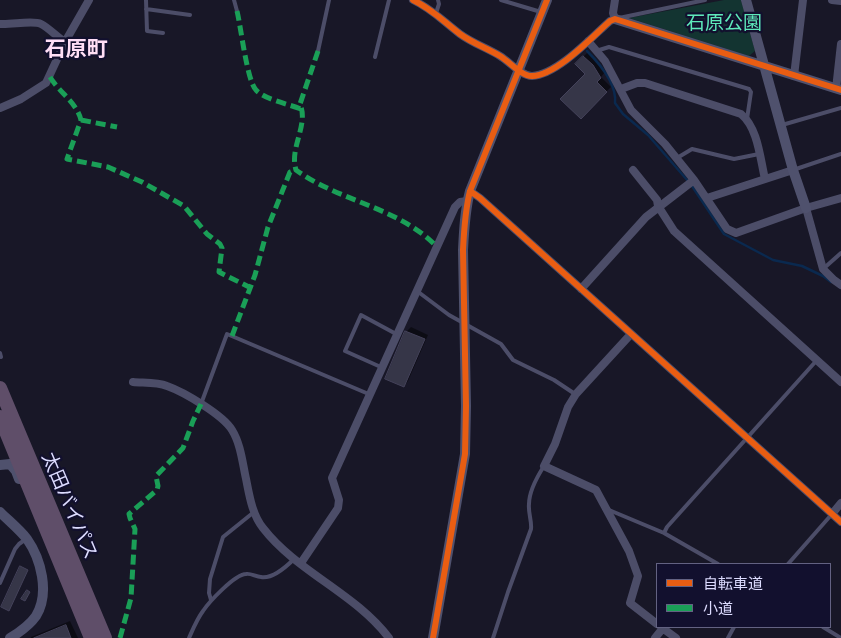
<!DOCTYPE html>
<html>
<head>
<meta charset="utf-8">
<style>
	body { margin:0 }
	#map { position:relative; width:841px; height:638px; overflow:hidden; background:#181727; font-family:Karla,"Noto Sans JP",sans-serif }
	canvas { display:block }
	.legend { position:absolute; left:656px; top:563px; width:175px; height:65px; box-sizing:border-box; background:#12102e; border:1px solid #636282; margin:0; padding:6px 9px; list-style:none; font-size:15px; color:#dddcff }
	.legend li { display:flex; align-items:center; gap:10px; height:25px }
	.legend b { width:25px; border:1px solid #636282 }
</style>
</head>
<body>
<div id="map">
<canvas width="841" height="638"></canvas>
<ul class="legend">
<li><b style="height:6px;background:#e95d12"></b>自転車道</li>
<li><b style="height:6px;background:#1a9f57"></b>小道</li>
</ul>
</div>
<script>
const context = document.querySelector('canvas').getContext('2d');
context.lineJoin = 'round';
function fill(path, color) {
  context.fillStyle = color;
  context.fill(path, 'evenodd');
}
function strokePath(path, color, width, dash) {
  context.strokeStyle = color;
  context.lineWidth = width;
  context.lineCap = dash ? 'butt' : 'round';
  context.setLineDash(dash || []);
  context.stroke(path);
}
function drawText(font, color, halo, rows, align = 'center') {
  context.font = font + ' Karla,"Noto Sans JP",sans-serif';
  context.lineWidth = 4.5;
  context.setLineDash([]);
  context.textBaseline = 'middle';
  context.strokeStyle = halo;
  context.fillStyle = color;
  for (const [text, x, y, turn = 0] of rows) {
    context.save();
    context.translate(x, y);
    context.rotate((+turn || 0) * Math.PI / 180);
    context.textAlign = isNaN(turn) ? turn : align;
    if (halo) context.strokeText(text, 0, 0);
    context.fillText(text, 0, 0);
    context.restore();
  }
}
fill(new Path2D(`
	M724,0H741L755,51L749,56L629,18Z`), '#133431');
fill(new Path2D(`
	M588,52L598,61L605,72L601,77L611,87L581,117L586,74L576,64Z
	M411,327L428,335L408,381L404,386L406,332Z
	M70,621L78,638H31V637Z`), '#0007');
strokePath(new Path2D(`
	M587,51C600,64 617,84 615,103L623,114L648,135L688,181
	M692,186L724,234L773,260L802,266L823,276L831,282`), '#0a294f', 2.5);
const building = new Path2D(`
	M583,56L593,65L601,78L597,82L607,92L581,119L560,99L585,74L575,64Z
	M405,331L425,339L404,387L385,379Z
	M20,566L28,570L9,611L1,607Z
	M27,590L30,592L25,601L21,599Z
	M66,625L71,638H34Z`);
fill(building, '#363648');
strokePath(building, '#44425a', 1);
strokePath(new Path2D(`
	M146,0L147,31L163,33
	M234,0L237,11
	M501,0L541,12
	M146,9L190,15
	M436,13L439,4L438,0
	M619,18L705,0
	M318,51L329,0
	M596,51L609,47L749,89L751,92L747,119
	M375,57L389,0
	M782,125L841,108
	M677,158L692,149L734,159L759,154
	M793,170L841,154
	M823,269L841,253
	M417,291L449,315L501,344L513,360L554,380L575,394
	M0,353L1,357
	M383,368L345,351L361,315L398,335
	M201,404L227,334L371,395
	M609,510L664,533L718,564
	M664,533L667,527L817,360
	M788,564L832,514
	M0,583L15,549L19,544L26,539
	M211,600L209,593L210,579L223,537L254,512
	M823,627L841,638
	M189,638C193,629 197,619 203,611C209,602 235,574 246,574C251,573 256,577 261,577C272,579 286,567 294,559
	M493,638L508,592L531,529C532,521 528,513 529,504C529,491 537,477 544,466
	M728,638L734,627`), '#4c4d68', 4);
strokePath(new Path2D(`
	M413,0C432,9 443,21 460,34C472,43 487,48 500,56C510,62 521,76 532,76C557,75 592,37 610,21L615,19L613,13L615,0
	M832,0L841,1
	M0,24C11,25 33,20 41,24C49,28 57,37 65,42
	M588,41L605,61L631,110L665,144L694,180L727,229L736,233L806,208L841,198
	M794,76L803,0
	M621,89L637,83H645L741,114C758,128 760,158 765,179
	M836,89L841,44
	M0,108L21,99L46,83L65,42L89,0
	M633,170L657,200L658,206L674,231L841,382
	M470,191L480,198L841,522
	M707,198L793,170
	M806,208L823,269L834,280L841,285
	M581,289L646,217L694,180
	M631,334L576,394L568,407L555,444L544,466L596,490L629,551L638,576L630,603L657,624
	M133,382C143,383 157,382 167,386C184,392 223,415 232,430C240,443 242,459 245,474C249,492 251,513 263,528C297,572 355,593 389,638
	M832,514L841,503
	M301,563L338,508L339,500L332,478L455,207L460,202L467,201
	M661,627L676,638
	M655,638L663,628`), '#4c4d68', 8);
strokePath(new Path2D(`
	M746,0L793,170L806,208
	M615,19L841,90
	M0,465L10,464L16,471L19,479
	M0,512C9,521 19,529 27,539C41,559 50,593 36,616C29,626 20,632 10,638
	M433,638L465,454L466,406L463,250C464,230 465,210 470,191L547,0`), '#4f516d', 10);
strokePath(new Path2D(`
	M0,388L105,638
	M0,417L91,638`), '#5f4e69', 14);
strokePath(new Path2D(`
	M237,11C241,27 247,81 256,90C265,100 290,104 303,110
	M318,51L300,104C309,125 289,148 296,170C340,202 399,207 437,247
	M50,77C59,92 77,103 81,120L67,159L108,167L142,182L184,206L207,234L220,244L222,248L219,272L249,287
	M81,120L117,127
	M232,336L255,275L268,227L290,172L296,170
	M120,638L131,598L135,529L130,518L129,514L157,490L158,486L156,476L183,448L193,421L201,404`), '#1a9f57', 5, [10, 5]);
strokePath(new Path2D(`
	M413,0C432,9 443,21 460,34C472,43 487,48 500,56C510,62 521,76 532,76C557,75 592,37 610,21L615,19L841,90
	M470,191L480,198L841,522
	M433,638L465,454L466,406L463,250C464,230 465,210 470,191L547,0`), '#e95d12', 6);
drawText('19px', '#5ee9ba', '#12102e', [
	["石原公園",724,24]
]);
drawText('19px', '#dddcff', '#12102e', [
	["太田バイパス",69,506,67]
]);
drawText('bold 21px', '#ffdef6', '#12102e', [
	["石原町",76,50]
]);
</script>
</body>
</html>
